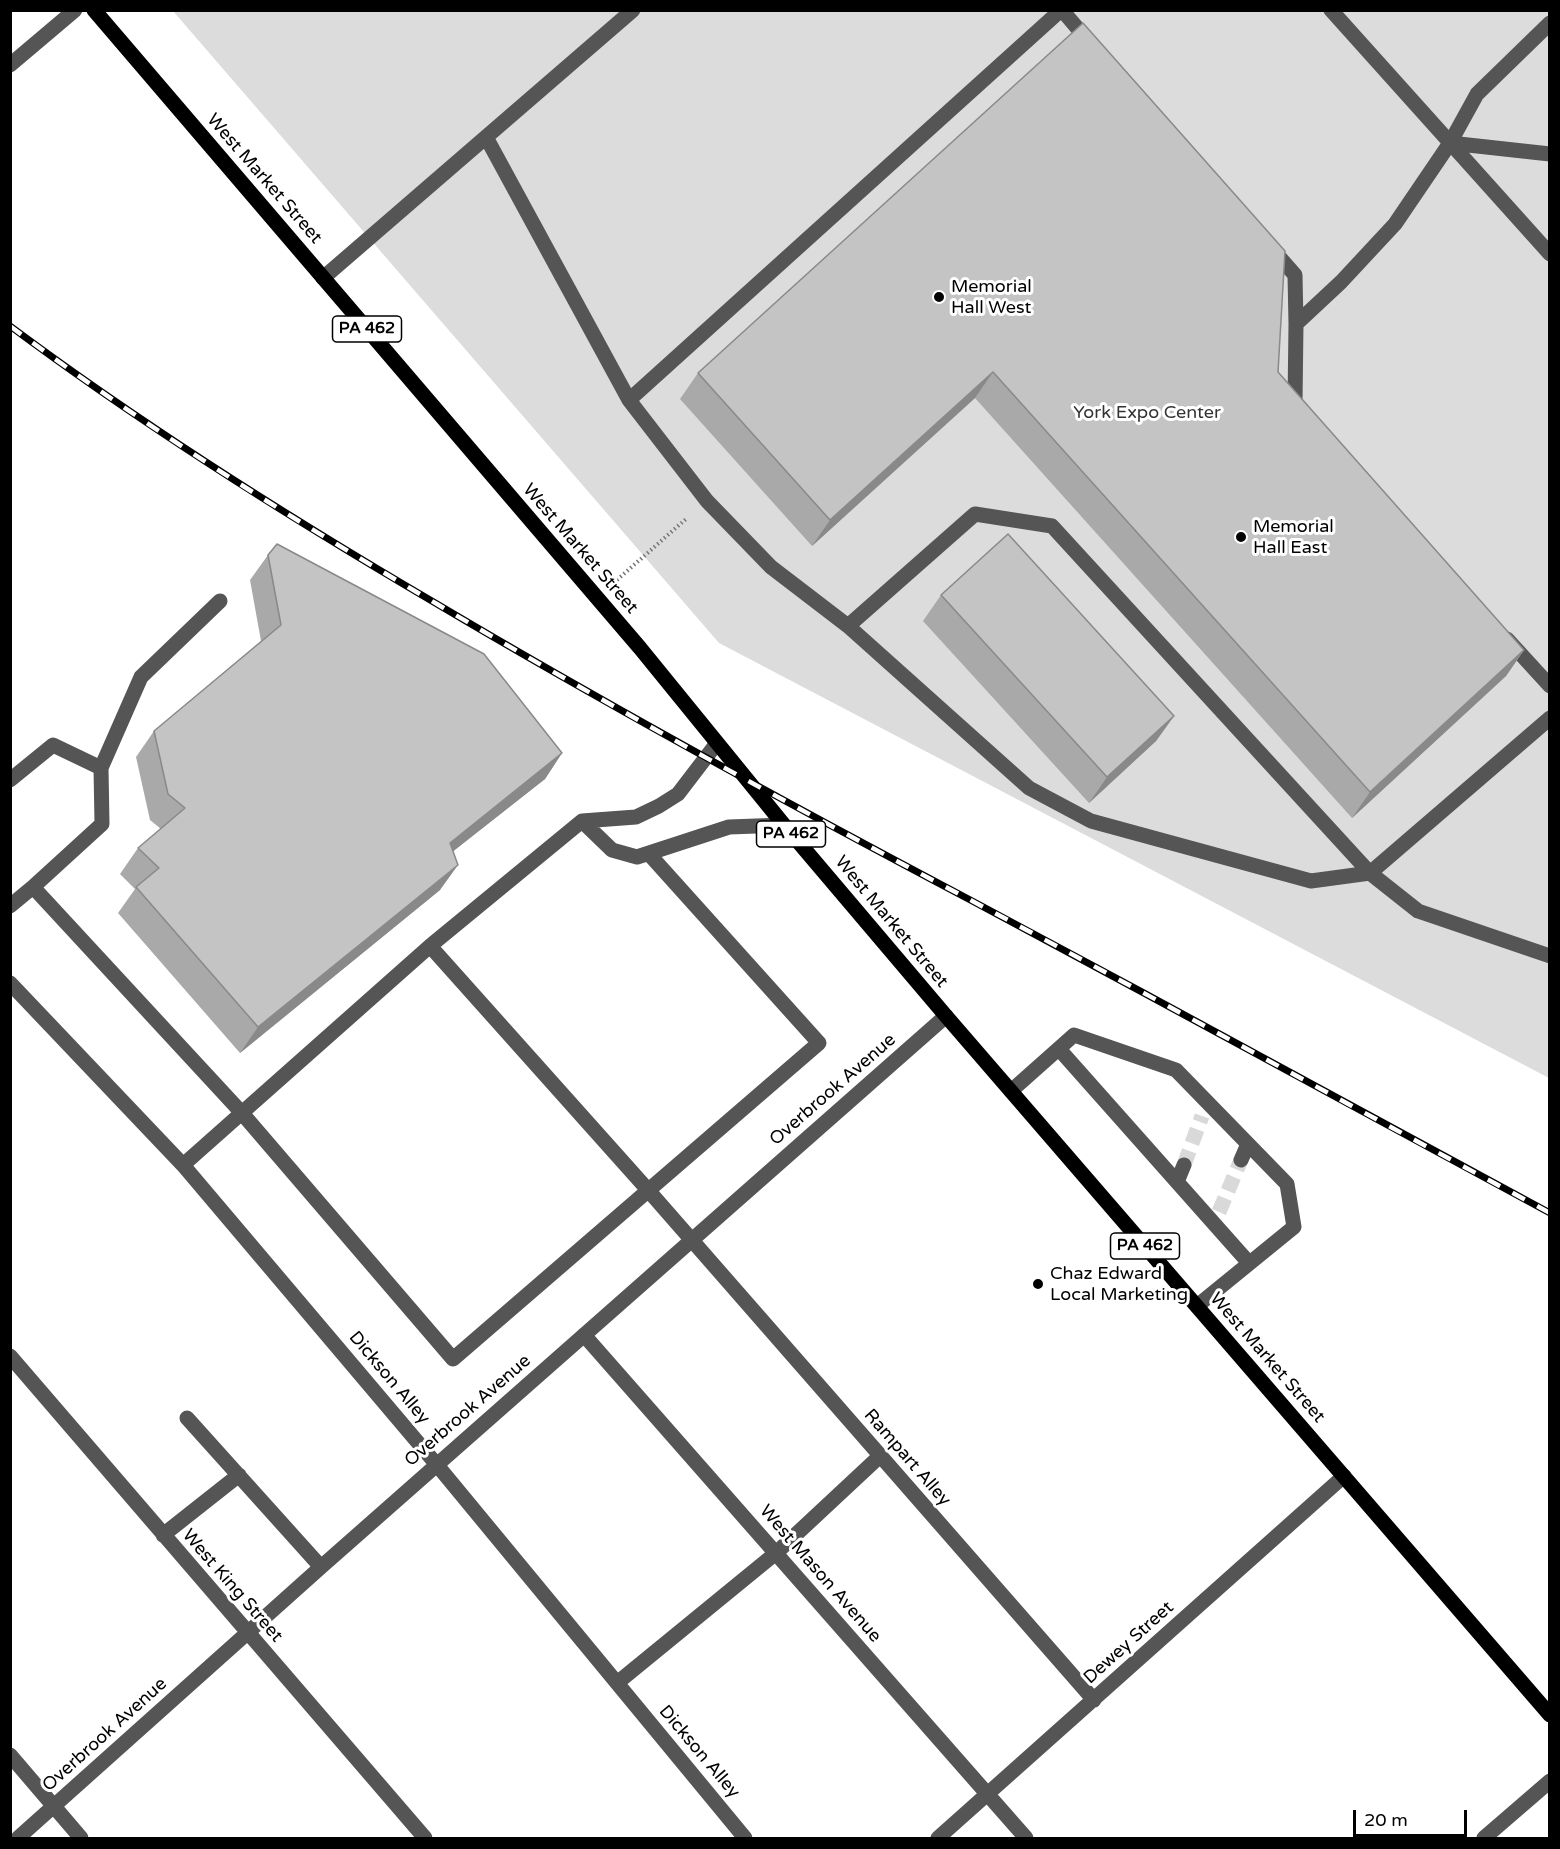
<!DOCTYPE html>
<html>
<head>
<meta charset="utf-8">
<style>
	body { margin:0 }
	#map { position:relative; width:1560px; height:1849px; overflow:hidden; background:#fff; font-family:"Varela Round",sans-serif }
	canvas { display:block }
	.frame { position:absolute; inset:0; border:12px solid #000; pointer-events:none }
	.scale { position:absolute; left:1353px; top:1810px; width:114px; height:27px; box-sizing:border-box; border:3px solid #000; border-top:0; padding-left:8px; font-size:18px; line-height:21px; white-space:nowrap; color:#000; -webkit-text-stroke:4px #fff; paint-order:stroke }
</style>
</head>
<body>
<div id="map">
<canvas width="1560" height="1849"></canvas>
<div class="frame"></div>
<div class="scale">20 m</div>
</div>
<script>
const context = document.querySelector('canvas').getContext('2d');
context.lineJoin = 'round';
function fill(path, color) {
  context.fillStyle = color;
  context.fill(path, 'evenodd');
}
function strokePath(path, color, width, dash) {
  context.strokeStyle = color;
  context.lineWidth = width;
  context.lineCap = dash ? 'butt' : 'round';
  context.setLineDash(dash || []);
  context.stroke(path);
}
function drawText(font, color, halo, rows, align = 'center') {
  context.font = font + ' "Varela Round",sans-serif';
  context.lineWidth = 6;
  context.setLineDash([]);
  context.textBaseline = 'middle';
  context.strokeStyle = halo;
  context.fillStyle = color;
  for (const [text, x, y, turn = 0] of rows) {
    context.save();
    context.translate(x, y);
    context.rotate((+turn || 0) * Math.PI / 180);
    context.textAlign = isNaN(turn) ? turn : align;
    if (halo) context.strokeText(text, 0, 0);
    context.fillText(text, 0, 0);
    context.restore();
  }
}
fill(new Path2D(`
	M173,11H1549V1078L719,643Z`), '#dcdcdc');
strokePath(new Path2D(`
	M1184,1165L1202,1116
	M1219,1212L1241,1160`), '#d9d9d9', 15, [15, 8]);
strokePath(new Path2D(`
	M617,580L686,519`), '#777', 4, [1.5, 3]);
strokePath(new Path2D(`
	M1062,10L1090,43
	M1331,10L1550,254
	M10,65L75,10
	M486,137L629,400L707,501L771,567L848,626L1029,788L1091,821L1311,881L1370,873L1550,718
	M1450,143L1550,154
	M1273,250L1295,275L1296,324L1341,282L1395,224L1450,143L1477,94L1550,23
	M323,278L633,10
	M1296,324L1295,402L1301,409
	M629,400L1061,10
	M848,626L975,514L1052,526L1370,873L1418,911L1550,956
	M1507,639L1550,686
	M10,780L53,745L101,768
	M582,821L612,850L637,857L729,827L784,825
	M33,887L102,824L101,768L141,677L220,601
	M10,906L33,887L241,1112L453,1359L819,1043L649,854
	M430,946L648,1190L1094,1700
	M10,983L183,1165L437,1465L745,1838
	M1059,1049L1249,1263
	M1011,1091L1074,1035L1176,1070L1287,1184L1294,1227L1197,1306
	M1241,1160L1248,1144
	M183,1165L430,946L582,821L636,817L659,806L678,794L717,743
	M1177,1182L1184,1165
	M584,1335L1026,1838
	M10,1356L425,1838
	M187,1418L321,1567
	M163,1535L239,1475
	M617,1683L776,1553L880,1456
	M10,1755L81,1838
	M18,1838L321,1567L946,1016
	M938,1838L1344,1476
	M1484,1838L1550,1781`), '#555', 15);
strokePath(new Path2D(`
	M94,10L640,648L784,825L946,1016L1550,1715`), '#000', 15);
const rail = new Path2D(`
	M10,326C147,428 290,518 437,604C614,709 794,807 976,903C1168,1005 1358,1110 1550,1213`);
strokePath(rail, '#000', 7);
strokePath(rail, '#fff', 4.5, [14]);
fill(new Path2D(`
	M1278,372L1524,650L1506,676L1352,818L975,398L812,546L680,399L698,373Z
	M268,555L562,753L545,779L453,851L440,890L240,1053L118,913L135,889L120,874L138,848L161,829L150,820L136,757L154,731L261,641L250,580Z
	M941,595L1174,716L1156,741L1089,803L923,621Z`), '#a9a9a9');
fill(new Path2D(`
	M993,372L975,398L812,546L830,520Z
	M1524,650L1506,676L1352,818L1370,792Z
	M1174,716L1156,741L1089,803L1107,777Z
	M562,753L545,779L432,868L450,843Z
	M458,865L440,890L240,1053L258,1027Z`), '#898989');
const building = new Path2D(`
	M1083,23L1285,251L1278,372L1524,650L1370,792L993,372L830,520L698,373Z
	M1008,534L1174,716L1107,777L941,595Z
	M277,544L484,654L562,753L450,843L458,865L258,1027L136,887L159,868L138,848L185,808L168,794L154,731L281,625L268,555Z`);
fill(building, '#c4c4c4');
strokePath(building, '#898989', 1.5);
for (const [x, y, r, color] of [
	[939,297,6,"#000"],
	[1241,537,6,"#000"],
	[1038,1284,6,"#000"]
]) {
  const dot = new Path2D();
  dot.arc(x, y, r, 0, 2 * Math.PI);
  context.fillStyle = color;
  context.fill(dot);
  strokePath(dot, '#fff', 2);
}
for (const [x, y, w] of [
	[367,329,69],
	[791,834,69],
	[1145,1246,69]
]) {
  const box = new Path2D();
  box.roundRect(x - w / 2, y - 13, w, 26, 4.5);
  context.fillStyle = '#fff';
  context.fill(box);
  strokePath(box, '#000', 1.5);
}
drawText('bold 16px', '#000', null, [
	["PA 462",367,329],
	["PA 462",791,834],
	["PA 462",1145,1246]
]);
drawText('18px', '#000', '#fff', [
	["West Market Street",264,179,49],
	["West Market Street",580,549,49],
	["West Market Street",891,922,50],
	["Overbrook Avenue",833,1090,-41],
	["West Market Street",1267,1358,49],
	["Dickson Alley",389,1378,50],
	["Overbrook Avenue",468,1411,-41],
	["Rampart Alley",907,1458,49],
	["West Mason Avenue",820,1574,49],
	["West King Street",232,1586,49],
	["Dewey Street",1129,1643,-42],
	["Overbrook Avenue",105,1735,-42],
	["Dickson Alley",699,1752,50]
]);
drawText('18px', '#000', '#fff', [
	["Memorial",951,287],
	["Hall West",951,308],
	["Memorial",1253,527],
	["Hall East",1253,548],
	["Chaz Edward",1050,1274],
	["Local Marketing",1050,1295]
], 'left');
drawText('18px', '#333', '#fff', [
	["York Expo Center",1147,413]
]);
</script>
</body>
</html>
